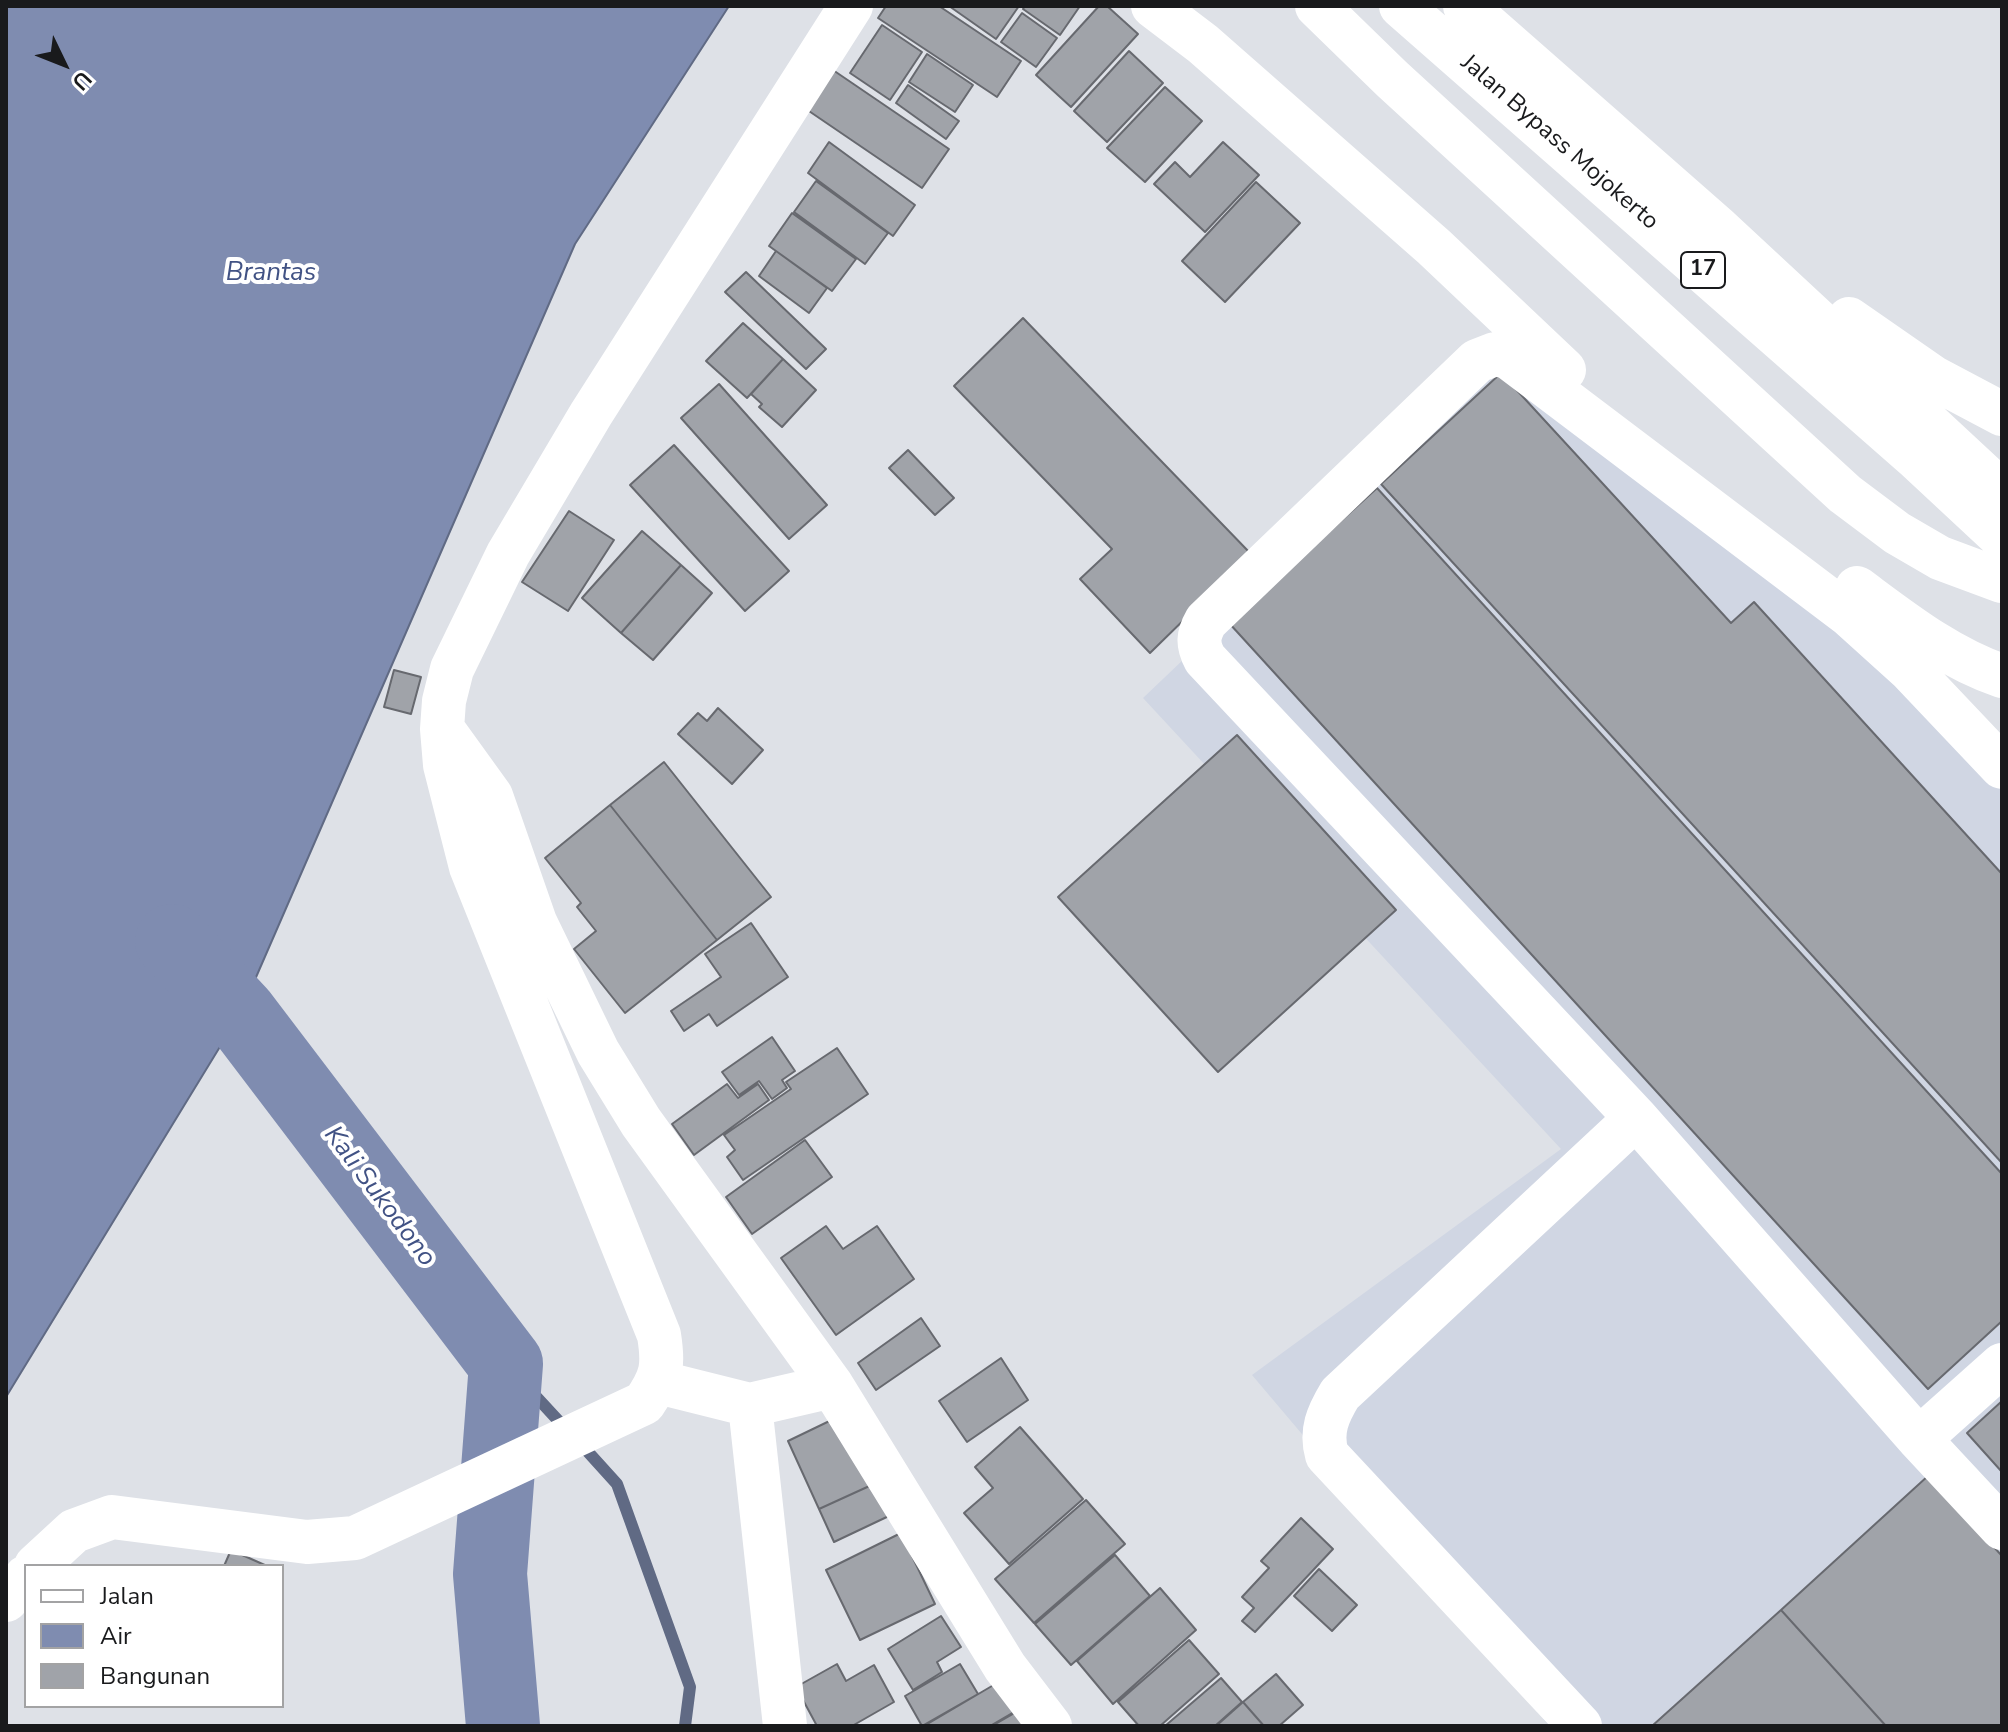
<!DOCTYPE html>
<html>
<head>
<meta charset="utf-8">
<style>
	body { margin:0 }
	#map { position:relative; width:2008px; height:1732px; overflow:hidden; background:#dee1e7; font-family:"Nunito Sans",sans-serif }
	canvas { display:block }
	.frame { position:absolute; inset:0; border:8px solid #191a1c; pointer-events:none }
	.legend { position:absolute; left:24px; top:1564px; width:260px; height:144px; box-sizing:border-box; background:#fff; border:2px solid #a3a3a4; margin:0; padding:10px 14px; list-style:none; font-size:24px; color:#191a1c }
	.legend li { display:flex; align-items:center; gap:16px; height:40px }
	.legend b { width:40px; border:2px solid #a3a3a4 }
	.north { position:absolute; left:24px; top:24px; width:80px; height:80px; -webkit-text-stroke:6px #fff; paint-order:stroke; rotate:133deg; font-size:22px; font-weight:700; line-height:32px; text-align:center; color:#191a1c }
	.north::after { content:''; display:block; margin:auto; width:28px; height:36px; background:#191a1c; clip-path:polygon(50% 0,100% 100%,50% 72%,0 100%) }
</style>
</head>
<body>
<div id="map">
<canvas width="2008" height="1732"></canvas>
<div class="frame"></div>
<ul class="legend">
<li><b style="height:10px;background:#fff"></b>Jalan</li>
<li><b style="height:22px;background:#7f8cb0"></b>Air</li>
<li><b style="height:22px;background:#a0a3a9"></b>Bangunan</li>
</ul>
<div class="north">U</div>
</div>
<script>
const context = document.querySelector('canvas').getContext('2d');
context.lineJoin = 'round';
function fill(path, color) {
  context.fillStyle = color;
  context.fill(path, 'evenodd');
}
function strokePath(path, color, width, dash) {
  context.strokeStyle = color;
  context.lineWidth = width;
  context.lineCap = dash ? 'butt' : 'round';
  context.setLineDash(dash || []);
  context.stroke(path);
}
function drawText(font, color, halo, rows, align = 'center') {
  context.font = font + ' "Nunito Sans",sans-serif';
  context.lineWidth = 8;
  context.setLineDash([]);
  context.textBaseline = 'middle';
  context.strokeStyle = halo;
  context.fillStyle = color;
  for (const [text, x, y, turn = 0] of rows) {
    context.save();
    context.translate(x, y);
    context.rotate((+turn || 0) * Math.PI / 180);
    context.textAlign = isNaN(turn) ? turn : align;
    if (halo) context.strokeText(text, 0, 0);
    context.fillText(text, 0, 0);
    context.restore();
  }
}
fill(new Path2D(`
	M1498,360L2002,761V1726H1549L1252,1375L1561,1149L1143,698Z`), '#d0d6e3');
const water = new Path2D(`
	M6,6H729L575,244L240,1014L6,1397Z`);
fill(water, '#7f8cb0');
strokePath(water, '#606a84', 2);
strokePath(new Path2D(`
	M506,1364L566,1429
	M579,1442L617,1484L690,1687L685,1726`), '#606a84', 12);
strokePath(new Path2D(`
	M172,941L240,1014L506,1364L490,1574L503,1726`), '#7f8cb0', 74);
const building = new Path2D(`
	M886,6H939L1021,61L997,97L878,18Z
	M949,6H1019L996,39Z
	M1025,6H1080L1060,35L1023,9Z
	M1099,6H1107L1138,34L1071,107L1036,75Z
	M1022,13L1057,38L1036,67L1001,42Z
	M882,25L922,52L890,100L850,73Z
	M1129,51L1163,83L1107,142L1074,111Z
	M927,54L973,85L955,112L909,82Z
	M830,68L949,149L922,188L803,107Z
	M908,85L959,121L946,139L896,103Z
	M1165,87L1202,121L1145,182L1107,148Z
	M829,142L915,205L893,236L808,173Z
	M1223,142L1259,175L1205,232L1154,184L1175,162L1190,177Z
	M816,181L888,233L865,264L794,212Z
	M1256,182L1300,223L1225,302L1182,261Z
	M792,213L856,259L832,291L769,246Z
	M776,251L827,288L809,313L759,276Z
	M746,272L826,349L806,369L725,292Z
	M1023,318L1251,554L1150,653L1080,579L1112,549L954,386Z
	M743,323L783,359L747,398L706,361Z
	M783,359L816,390L782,427L759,407L762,404L751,394Z
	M1501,373L1731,623L1754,602L2002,874V1163L1381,484Z
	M719,384L827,505L789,539L681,418Z
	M674,445L789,571L745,611L630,485Z
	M908,450L954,498L935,515L889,468Z
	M1377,488L2002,1174V1321L1928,1389L1229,623Z
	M569,511L614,540L568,611L522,582Z
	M642,531L681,565L621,633L582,598Z
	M681,565L712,593L653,660L621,633Z
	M394,670L421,677L411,714L384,707Z
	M718,708L763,750L732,784L678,734L698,713L707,721Z
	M1237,735L1396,910L1218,1072L1058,897Z
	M664,762L771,897L717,940L610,805Z
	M610,805L717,940L625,1013L574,949L596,931L577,907L581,903L545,858Z
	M751,923L788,977L717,1026L709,1014L684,1031L671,1011L721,977L705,954Z
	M772,1037L795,1071L782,1080L787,1088L772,1099L759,1081L739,1095L722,1072Z
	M837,1048L868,1094L743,1180L727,1157L735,1150L724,1135L791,1089L786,1082Z
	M727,1084L738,1098L758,1084L769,1100L694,1155L672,1124Z
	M805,1140L832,1177L752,1234L726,1197Z
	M826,1226L843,1249L877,1226L914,1279L836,1335L781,1258Z
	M921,1318L940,1346L876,1390L858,1363Z
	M1001,1358L1028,1400L967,1442L939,1401Z
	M2002,1401V1472L1967,1433Z
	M844,1414L876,1483L819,1509L788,1441Z
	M1020,1427L1083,1499L1009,1564L964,1513L993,1488L975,1467Z
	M1929,1475L2002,1556V1726H1886L1781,1610Z
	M876,1483L891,1515L834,1542L819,1509Z
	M1086,1500L1125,1544L1034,1623L995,1579Z
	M1301,1518L1333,1549L1255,1632L1242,1621L1254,1608L1242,1597L1269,1568L1261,1561Z
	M901,1533L935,1604L860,1640L826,1570Z
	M231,1550L267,1566H224Z
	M1115,1555L1150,1596L1071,1665L1035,1624Z
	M1319,1569L1357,1605L1332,1631L1294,1596Z
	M1160,1588L1196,1630L1113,1704L1077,1661Z
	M1781,1610L1886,1726H1652Z
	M941,1616L961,1647L937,1662L942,1672L913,1690L888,1649Z
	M1189,1640L1219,1674L1160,1726H1139L1118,1702Z
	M837,1664L846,1681L874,1665L894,1702L852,1726H817L796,1687Z
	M960,1664L978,1694L922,1726L905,1696Z
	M1276,1674L1303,1705L1279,1726H1264L1243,1702Z
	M1221,1678L1242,1702L1215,1726H1165Z
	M997,1683L1014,1712L990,1726H924Z
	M1243,1702L1264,1726H1216Z
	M1025,1707L1036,1726H992Z`);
fill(building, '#a0a3a9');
strokePath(building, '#67696f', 2);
strokePath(new Path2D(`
	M1153,6L1203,44L1434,247L1564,370
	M1857,588C1903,622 1947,657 2002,676
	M447,735L491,796L535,922L598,1052L641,1122L832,1386L1005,1667L1050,1726
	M2002,767L1911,671L1849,615L1508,357L1495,354L1477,361L1206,621C1198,635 1197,644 1205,659L1636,1118L1919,1439L2002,1528
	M658,1382L750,1405L832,1386
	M750,1405L785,1726
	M1919,1439L2002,1365
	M36,1566L74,1531L112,1517L307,1542L355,1538L644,1403C662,1377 664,1366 659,1335L471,867L445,765L442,729L444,701L452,669L508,554L591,414L851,6
	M6,1600L26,1577
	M1580,1726L1327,1455C1320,1431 1328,1414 1340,1394L1636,1118`), '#fff', 44);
strokePath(new Path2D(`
	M1317,6L1392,79L1845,494L1897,533L1940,558L2002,581
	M1401,6L1915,457L2002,538
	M1465,6L1719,229L2002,492
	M1849,319L1934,378L2002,414`), '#fff', 44);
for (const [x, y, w] of [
	[1703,270,44]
]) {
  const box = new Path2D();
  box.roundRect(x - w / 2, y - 18, w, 36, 6);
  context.fillStyle = '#fff';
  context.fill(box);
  strokePath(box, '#191a1c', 2);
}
drawText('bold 22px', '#191a1c', null, [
	["17",1703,270]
]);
drawText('24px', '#191a1c', '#fff', [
	["Jalan Bypass Mojokerto",1559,143,41]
]);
drawText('italic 26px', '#415284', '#fff', [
	["Brantas",271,274],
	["Kali Sukodono",379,1197,53]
]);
</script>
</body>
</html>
